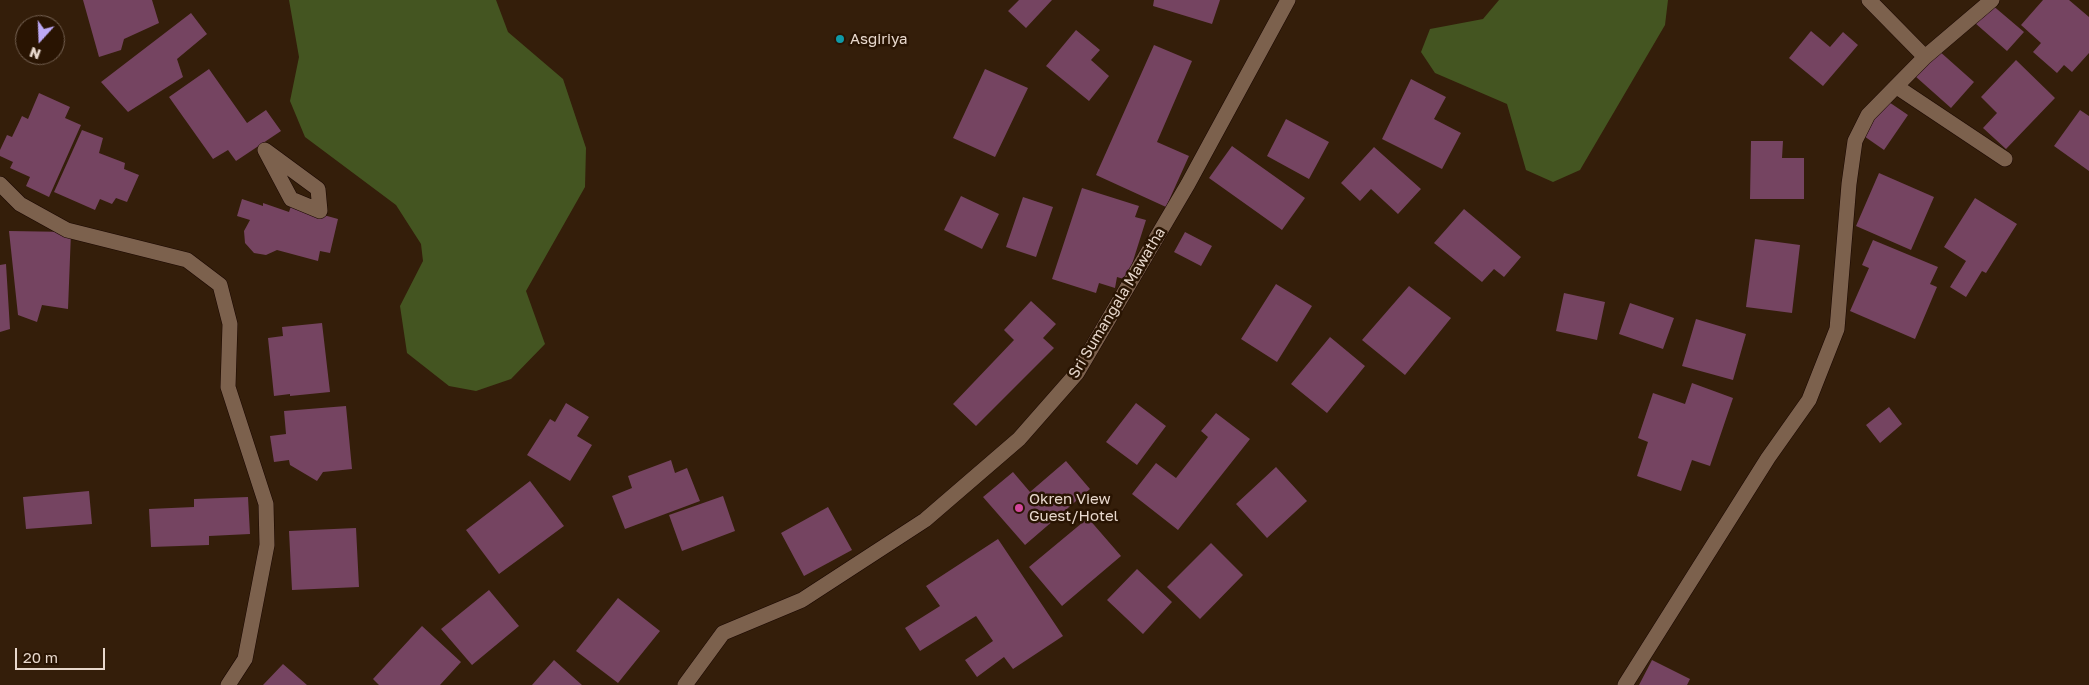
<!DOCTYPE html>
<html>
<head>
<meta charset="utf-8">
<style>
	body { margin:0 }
	#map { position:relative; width:2089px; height:685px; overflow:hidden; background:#341e0a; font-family:"Golos Text",sans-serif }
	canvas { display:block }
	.north { position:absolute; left:15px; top:15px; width:50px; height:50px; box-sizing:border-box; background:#291402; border:1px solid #756253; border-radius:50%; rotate:200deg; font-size:14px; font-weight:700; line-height:20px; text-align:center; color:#e8d8cd }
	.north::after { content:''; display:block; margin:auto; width:18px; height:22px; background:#bda9f5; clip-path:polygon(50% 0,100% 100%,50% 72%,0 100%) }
	.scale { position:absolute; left:15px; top:648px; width:90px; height:22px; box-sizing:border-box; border:2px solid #e8d8cd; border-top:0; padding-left:6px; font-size:15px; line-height:18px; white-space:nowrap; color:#e8d8cd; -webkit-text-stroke:4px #291402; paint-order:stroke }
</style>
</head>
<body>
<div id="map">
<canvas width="2089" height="685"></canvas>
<div class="north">N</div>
<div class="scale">20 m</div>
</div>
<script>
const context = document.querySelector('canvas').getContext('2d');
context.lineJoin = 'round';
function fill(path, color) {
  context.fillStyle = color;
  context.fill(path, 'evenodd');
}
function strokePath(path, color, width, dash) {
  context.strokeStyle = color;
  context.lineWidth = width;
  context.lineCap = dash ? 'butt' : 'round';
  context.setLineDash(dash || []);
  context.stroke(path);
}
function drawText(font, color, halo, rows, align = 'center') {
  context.font = font + ' "Golos Text",sans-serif';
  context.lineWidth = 5;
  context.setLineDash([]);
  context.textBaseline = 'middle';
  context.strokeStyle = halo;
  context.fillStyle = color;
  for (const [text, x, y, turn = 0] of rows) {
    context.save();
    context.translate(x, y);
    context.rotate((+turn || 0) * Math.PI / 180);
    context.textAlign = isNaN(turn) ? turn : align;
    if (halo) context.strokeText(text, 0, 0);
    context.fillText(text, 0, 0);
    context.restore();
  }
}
fill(new Path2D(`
	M289,0H496L508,32L563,79L586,148L585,187L526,291L545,344L511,379L476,391L449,386L407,353L400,306L423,261L421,244L396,205L305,137L290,101L299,57Z
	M1499,0H1668L1665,25L1580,170L1553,182L1526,170L1507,104L1435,73L1421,52L1430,29L1483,19Z`), '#445521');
fill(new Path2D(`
	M83,0H152L159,23L124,39L121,50L99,57Z
	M1019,0H1052L1026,28L1008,11Z
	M1154,0H1220L1212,24L1153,6Z
	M2043,0H2069L2089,17V53L2072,72L2064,65L2057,73L2033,52L2041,43L2021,25Z
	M1991,4L2024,32L2007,51L1975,23Z
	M191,13L207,34L177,59L183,77L128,112L101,82Z
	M1076,30L1100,50L1091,60L1109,76L1089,101L1046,66Z
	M1811,31L1830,47L1843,32L1858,45L1823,86L1789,58Z
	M1154,45L1192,61L1157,142L1189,156L1166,207L1096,175Z
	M1938,50L1974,82L1951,108L1915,76Z
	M2016,60L2055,98L2006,149L1983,128L1997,113L1981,97Z
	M209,69L247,123L266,110L281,131L236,161L228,150L213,159L169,97Z
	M985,69L1028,88L995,157L953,138Z
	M1411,79L1446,97L1434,119L1461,133L1442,169L1382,139Z
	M39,93L70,107L65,118L81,125L49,197L26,186L30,177L10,168L13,162L0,156V150L7,135L12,137L22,116L28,119Z
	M1886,100L1908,115L1884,150L1861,134Z
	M2080,110L2089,116V171L2054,146Z
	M1286,119L1329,142L1309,179L1267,156Z
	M82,130L103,138L99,153L125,163L124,169L139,175L127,202L116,198L112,204L100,199L95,210L54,192Z
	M1751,141H1783L1782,158H1804V199H1750Z
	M1232,146L1305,198L1282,230L1209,178Z
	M1374,147L1421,189L1398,214L1371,189L1360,201L1341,183Z
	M1879,173L1934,197L1911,250L1856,226Z
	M1082,188L1139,206L1135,217L1146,220L1127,280L1117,277L1115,288L1099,283L1096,293L1052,279Z
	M961,196L999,214L982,249L944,230Z
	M1023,197L1053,207L1036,257L1006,247Z
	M1975,198L2017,224L1986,273L1982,271L1966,297L1950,287L1966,261L1944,247Z
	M242,199L263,206V203L289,212L291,206L338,219L330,253L320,251L318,261L277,250L266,255L254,253L245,243L244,231L250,220L237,216Z
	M1464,209L1521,257L1504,277L1494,269L1482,282L1434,243Z
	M9,231L71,232L68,309L42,305L37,322L18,315Z
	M1185,232L1212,246L1201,266L1174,252Z
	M1755,239L1800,245L1792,313L1746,307Z
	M1873,240L1938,267L1930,284L1937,287L1915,339L1850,311L1869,268L1862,265Z
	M6,264L10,329L0,332V265Z
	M1276,284L1312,306L1277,362L1241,339Z
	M1409,286L1451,318L1405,375L1362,340Z
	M1564,293L1605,302L1597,340L1556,331Z
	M1031,301L1056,324L1043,338L1054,348L976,426L953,404L1014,340L1004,330Z
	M1630,303L1674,318L1663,349L1619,334Z
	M1696,319L1746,334L1733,380L1682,366Z
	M322,323L330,392L290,396V394L274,396L268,338L283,336L282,327Z
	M1330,337L1365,366L1327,413L1291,384Z
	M1692,383L1733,398L1710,466L1692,460L1681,491L1637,476L1648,442L1638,438L1653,393L1685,404Z
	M566,403L589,417L577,436L592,445L570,481L527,455L550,419L555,422Z
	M1136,403L1166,426L1137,465L1106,442Z
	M346,406L352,469L323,472L317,481L290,465L289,460L274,462L270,436L286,434L284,411Z
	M1889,407L1902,424L1880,443L1866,425Z
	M1216,413L1250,439L1178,530L1132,494L1156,463L1176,478L1208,437L1201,431Z
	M671,460L675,473L687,468L700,501L625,529L612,496L632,488L628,476Z
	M1066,461L1090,489L1025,545L983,497L1013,472L1030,492Z
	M1276,467L1307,501L1267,538L1236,504Z
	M530,481L564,526L499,574L466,530Z
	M89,491L92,524L26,529L23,497Z
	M723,496L735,531L682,551L669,515Z
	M248,497L250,534L209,536V545L151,547L149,509L194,507V499Z
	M828,507L852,550L804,576L781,533Z
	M1088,518L1121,556L1062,606L1029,567Z
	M356,528L359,587L292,590L289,531Z
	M998,539L1063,636L1013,669L1004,657L977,677L965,660L993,641L976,616L920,651L905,628L940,606L926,586Z
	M1211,543L1243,575L1200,619L1167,587Z
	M1137,569L1172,602L1143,634L1107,600Z
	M489,590L519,626L472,665L441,629Z
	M618,598L660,631L618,683L576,651Z
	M422,626L461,662L440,685H379L373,679Z
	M554,660L582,685H532Z
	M1652,660L1690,679L1687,685H1639Z
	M283,664L307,685H263Z`), '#754461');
const minor = new Path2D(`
	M1869,0L1925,57
	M1897,87L2005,159
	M265,150L318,189L320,211L291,199Z
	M0,184L20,204L67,230L187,260L220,285L230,324L228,387L266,504L267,545L245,659L228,685
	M685,685L723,633L802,600L925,520L1019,439L1077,373L1188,184L1288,0
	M1625,685L1768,458L1809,400L1837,329L1849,184L1855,141L1868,115L1925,57L1992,0`);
strokePath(minor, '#1a0700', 16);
strokePath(minor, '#7c614d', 15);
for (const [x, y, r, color] of [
	[840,39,5,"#0f9aa8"],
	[1019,508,5,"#d1479c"]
]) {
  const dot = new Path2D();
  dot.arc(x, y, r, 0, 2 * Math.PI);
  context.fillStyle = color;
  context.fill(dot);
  strokePath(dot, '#291402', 2);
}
drawText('15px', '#e8d8cd', '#291402', [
	["Asgiriya",850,39],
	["Okren View",1029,499],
	["Guest/Hotel",1029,516]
], 'left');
drawText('15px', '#e8d8cd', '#291402', [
	["Sri Sumangala Mawatha",1117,303,-59]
]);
</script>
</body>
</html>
